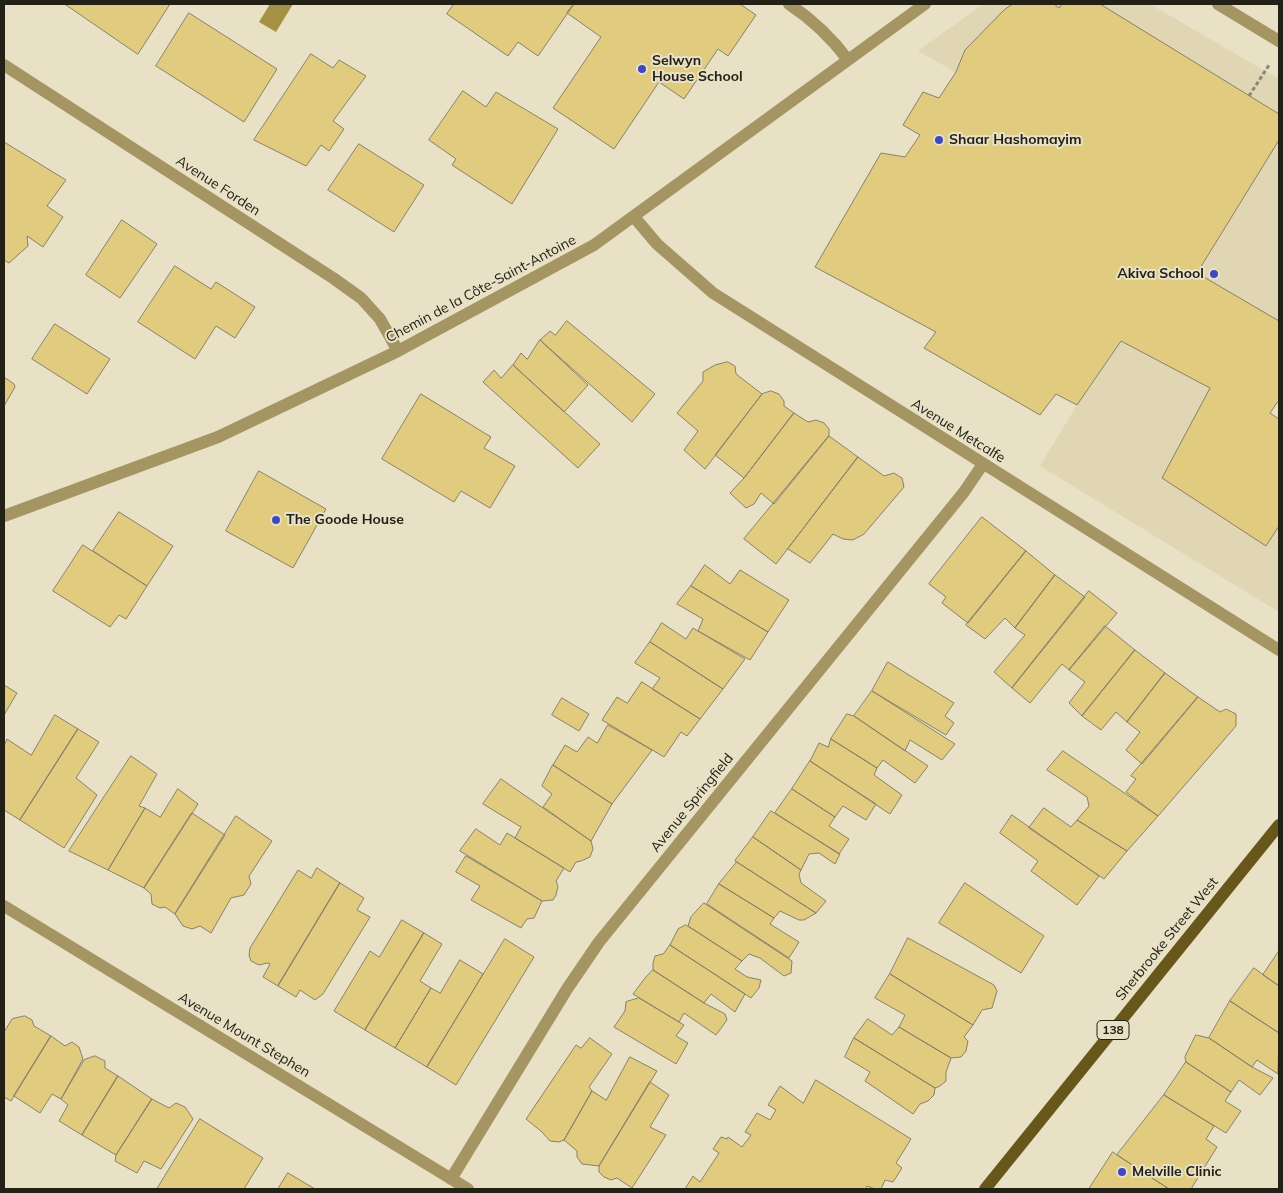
<!DOCTYPE html>
<html>
<head>
<meta charset="utf-8">
<style>
	body { margin:0 }
	#map { position:relative; width:1283px; height:1193px; overflow:hidden; background:#e8e1c6; font-family:Mulish,sans-serif }
	canvas { display:block }
	.frame { position:absolute; inset:0; border:5px solid #232016; pointer-events:none }
</style>
</head>
<body>
<div id="map">
<canvas width="1283" height="1193"></canvas>
<div class="frame"></div>
</div>
<script>
const context = document.querySelector('canvas').getContext('2d');
context.lineJoin = 'round';
function fill(path, color) {
  context.fillStyle = color;
  context.fill(path, 'evenodd');
}
function strokePath(path, color, width, dash) {
  context.strokeStyle = color;
  context.lineWidth = width;
  context.lineCap = dash ? 'butt' : 'round';
  context.setLineDash(dash || []);
  context.stroke(path);
}
function drawText(font, color, halo, rows, align = 'center') {
  context.font = font + ' Mulish,sans-serif';
  context.lineWidth = 4;
  context.setLineDash([]);
  context.textBaseline = 'middle';
  context.strokeStyle = halo;
  context.fillStyle = color;
  for (const [text, x, y, turn = 0] of rows) {
    context.save();
    context.translate(x, y);
    context.rotate((+turn || 0) * Math.PI / 180);
    context.textAlign = isNaN(turn) ? turn : align;
    if (halo) context.strokeText(text, 0, 0);
    context.fillText(text, 0, 0);
    context.restore();
  }
}
fill(new Path2D(`
	M983,4H1150L1279,79V400L1271,413L1279,419V612L1040,466L1077,405L1120,341L1001,98L918,51Z`), '#e0d6b4');
fill(new Path2D(`
	M270,4H293L276,32L259,22Z`), '#a59044');
const building = new Path2D(`
	M65,4H170L138,54Z
	M454,4H574L538,56L518,42L508,56L447,14Z
	M574,4H740L756,15L728,56L718,49L684,99L659,82L614,149L553,108L601,37L567,13Z
	M1013,4H1054L1059,8L1062,4H1100L1279,114V140L1197,273L1279,321V400L1270,413L1279,419V526L1266,546L1162,478L1210,388L1121,341L1077,405L1056,394L1040,415L924,348L936,332L815,267L881,153L905,157L920,135L903,125L923,92L939,98L956,72L965,50L1004,10Z
	M189,13L277,69L244,122L156,66Z
	M311,54L333,68L339,60L366,76L333,121L344,129L329,151L321,145L306,166L254,140Z
	M463,91L486,107L496,92L558,129L512,204L452,165L456,159L429,140Z
	M4,142L66,180L47,206L63,217L43,247L27,236L28,246L9,263L4,260Z
	M359,144L424,185L394,232L328,190Z
	M122,220L157,244L120,298L86,275Z
	M175,266L211,289L216,282L255,307L235,338L216,326L195,359L138,322Z
	M567,321L655,394L632,422L540,340L550,331L555,335Z
	M55,324L110,359L87,394L32,359Z
	M540,340L588,385L564,412L513,365L521,353L527,359Z
	M728,362L735,366L736,374L762,394L705,469L684,450L698,431L677,413L703,381V372L715,365Z
	M513,365L600,444L578,468L483,382L494,370L501,378Z
	M4,377L14,384L15,387L4,406Z
	M771,391L779,394L784,401V406L794,413L744,478L715,455L762,394Z
	M421,394L491,437L484,448L515,466L490,508L461,491L454,502L382,459Z
	M794,413L808,422L816,420L824,423L829,429V436L774,504L761,493L754,504L746,508L730,493L744,478Z
	M829,436L858,457L776,564L744,539Z
	M858,457L884,476L894,473L902,478L904,487L864,534L853,540L843,539L833,534L810,563L788,549Z
	M259,471L326,509L293,568L226,531Z
	M119,512L173,546L147,586L93,551Z
	M982,517L1026,551L968,623L942,603L946,597L929,584Z
	M83,545L147,586L126,619L119,615L110,627L53,591Z
	M1026,551L1055,575L1015,628L1005,618L985,639L966,625Z
	M705,565L730,584L740,570L789,600L768,632L691,586Z
	M1055,575L1085,597L1012,688L994,672L1025,635L1015,628Z
	M691,586L768,632L750,660L698,631L703,619L677,604Z
	M1089,591L1117,613L1069,670L1062,664L1030,703L1012,688Z
	M662,623L686,639L693,628L745,659L723,689L650,642Z
	M1105,626L1135,650L1082,716L1069,703L1085,682L1069,670Z
	M650,642L723,689L700,719L652,689L660,678L635,663Z
	M1135,650L1165,673L1127,722L1116,712L1101,730L1082,716Z
	M888,662L954,703L945,716L954,723L946,735L872,691Z
	M1165,673L1198,697L1142,764L1126,750L1140,732L1127,722Z
	M642,682L700,719L687,736L681,732L664,757L602,720L617,697L627,703Z
	M4,685L17,693L4,715Z
	M872,691L955,744L942,760L910,740L905,751L854,716Z
	M1198,697L1220,712L1226,709L1236,714V726L1158,816L1126,792L1136,779L1131,776Z
	M562,698L589,714L579,731L552,715Z
	M847,714L854,716L928,766L915,783L883,760L877,768L831,739Z
	M55,715L78,729L20,820L4,810V746L7,739L31,755Z
	M608,725L652,750L612,804L553,765L565,745L577,752L588,737L597,743Z
	M78,729L99,742L76,778L97,795L64,848L20,820Z
	M831,739L877,768L874,775L902,795L890,814L810,761L819,743L828,747Z
	M1063,751L1158,816L1127,851L1077,820L1089,806L1087,797L1047,770Z
	M131,756L157,774L139,806L145,808L108,870L69,851Z
	M810,761L876,804L866,820L843,806L835,817L792,789Z
	M553,765L612,804L591,841L543,807L552,794L542,786Z
	M501,779L591,841L593,849L590,857L581,861L576,862L570,872L515,838L521,827L483,804Z
	M178,789L198,804L144,888L108,870L145,808L160,817Z
	M792,789L835,817L829,826L849,839L839,854L775,813Z
	M1044,808L1071,827L1077,820L1127,851L1104,879L1029,828Z
	M771,811L840,854L835,864L819,853L809,854L801,870L753,837Z
	M192,813L225,835L175,914L165,907L160,908L152,904L151,894L144,888Z
	M1012,815L1099,876L1077,905L1031,871L1038,861L1000,833Z
	M236,816L272,841L249,876L251,884L244,895L231,898L211,933L200,926L192,929L183,926L175,914Z
	M476,829L500,845L507,833L564,868L556,881L558,886L556,895L553,900L542,901L460,851Z
	M753,837L801,870L799,874L801,883L826,901L816,913L735,861Z
	M466,856L542,901L534,918L527,919L521,928L471,900L480,886L456,872Z
	M737,862L816,913L804,920H799L780,911L774,918L719,884Z
	M317,868L340,883L278,986L263,977L270,964L267,963L259,965L251,961L249,955L250,948L298,870L311,878Z
	M340,883L364,898L357,910L370,917L323,994L315,1000L300,990L296,997L278,986Z
	M965,883L1044,936L1021,973L939,923Z
	M719,884L774,918L770,924L799,942L789,958L707,904Z
	M704,903L792,961L791,973L784,976L760,958L749,954L742,961L688,926L691,917Z
	M402,920L424,933L365,1030L334,1011L370,951L379,957Z
	M686,925L742,961L735,969L747,977L761,980L759,988L751,998L670,945L678,929Z
	M424,933L442,944L420,981L431,988L395,1048L365,1030Z
	M908,938L994,985L997,991L992,1008L982,1010L973,1025L890,974Z
	M505,939L534,957L456,1085L427,1067Z
	M670,945L745,994L735,1012L711,994L704,1003L653,970V963L655,956L663,954Z
	M1279,951V986L1263,975Z
	M460,960L483,974L427,1067L395,1048L431,988L440,993Z
	M1254,968L1279,986V1033L1230,1001Z
	M653,970L704,1003L725,1014L727,1020L716,1035L684,1013L679,1022L633,994L645,978Z
	M890,974L973,1025L964,1037L968,1041L966,1051L961,1057L951,1058L899,1027L905,1015L875,998Z
	M639,998L684,1025L676,1036L688,1043L676,1064L614,1027L625,1011L626,1002Z
	M1230,1001L1279,1033L1278,1074L1257,1060L1252,1067L1209,1038Z
	M25,1016L32,1020L34,1026L51,1036L11,1101L4,1097V1032L12,1019Z
	M868,1019L892,1035L899,1027L951,1058L946,1072V1081L940,1086L935,1088L854,1038Z
	M1196,1035L1209,1038L1252,1067L1273,1078L1260,1095L1239,1080L1231,1092L1186,1062L1185,1057Z
	M51,1036L65,1046L72,1042L79,1047L83,1059L61,1099L52,1094L40,1113L14,1096Z
	M590,1038L612,1054L589,1087L592,1091L564,1140L559,1142L550,1141L542,1132L526,1119L576,1045L581,1048Z
	M854,1038L935,1088L934,1095L928,1101L920,1104L913,1114L865,1081L870,1072L845,1057Z
	M95,1056L105,1061V1068L118,1076L82,1135L59,1121L68,1105L61,1099L84,1060Z
	M630,1057L657,1071L599,1166L582,1164L577,1157V1151L564,1140L592,1091L606,1100Z
	M1186,1062L1231,1092L1225,1101L1241,1111L1226,1133L1164,1095Z
	M118,1076L152,1099L116,1155L82,1135Z
	M816,1080L911,1139L896,1163L902,1168L893,1182L885,1180L881,1189H875L867,1186L866,1189H685L693,1176L700,1182L719,1153L713,1149L721,1137L727,1139L728,1137L742,1147L751,1135L745,1132L757,1113L770,1120L776,1110L768,1105L780,1086L803,1103Z
	M650,1082L669,1095L650,1127L666,1135L632,1188L617,1178L611,1180L604,1177L599,1172V1166Z
	M1164,1095L1214,1126L1206,1139L1217,1147L1191,1189H1169L1117,1155Z
	M152,1099L169,1108L176,1103L185,1107L193,1119L161,1169L144,1161L137,1173L115,1161L116,1155Z
	M200,1119L263,1158L244,1189H157Z
	M1113,1152L1117,1155L1169,1189H1089Z
	M288,1173L315,1189H278Z`);
fill(building, '#e1cb7f');
strokePath(building, '#888169', 1);
strokePath(new Path2D(`
	M1249,96L1269,65`), '#8b8673', 3, [4, 2.5]);
strokePath(new Path2D(`
	M789,4C813,20 831,37 848,60
	M1218,4L1279,41
	M4,65L333,278L361,298L380,319L398,351
	M635,218L657,244L713,293L1279,650
	M4,516L218,437L398,351L594,245L925,4
	M4,906L468,1189
	M451,1179L567,989L599,942L964,492L983,464`), '#a49562', 12);
strokePath(new Path2D(`
	M985,1189L1279,825`), '#68571a', 12);
for (const [x, y, r, color] of [
	[642,69,5,"#3f48bc"],
	[939,140,5,"#3f48bc"],
	[1214,274,5,"#3f48bc"],
	[276,520,5,"#3f48bc"],
	[1122,1172,5,"#3f48bc"]
]) {
  const dot = new Path2D();
  dot.arc(x, y, r, 0, 2 * Math.PI);
  context.fillStyle = color;
  context.fill(dot);
  strokePath(dot, '#e8e1c6', 2);
}
for (const [x, y, w] of [
	[1113,1030,32]
]) {
  const box = new Path2D();
  box.roundRect(x - w / 2, y - 9.5, w, 19, 4);
  context.fillStyle = '#e8e1c6';
  context.fill(box);
  strokePath(box, '#232016', 1);
}
drawText('bold 12px', '#232016', null, [
	["138",1113,1030]
]);
drawText('bold 14px', '#232016', '#e8e1c6', [
	["Selwyn",652,61],
	["House School",652,77],
	["Shaar Hashomayim",949,140],
	["Akiva School",1204,274,"right"],
	["The Goode House",286,520],
	["Melville Clinic",1132,1172]
], 'left');
drawText('14px', '#232016', '#e8e1c6', [
	["Avenue Forden",218,186,33],
	["Chemin de la Côte-Saint-Antoine",481,289,-28],
	["Avenue Metcalfe",958,431,32],
	["Avenue Springfield",692,803,-51],
	["Sherbrooke Street West",1167,939,-51],
	["Avenue Mount Stephen",244,1035,31]
]);
</script>
</body>
</html>
